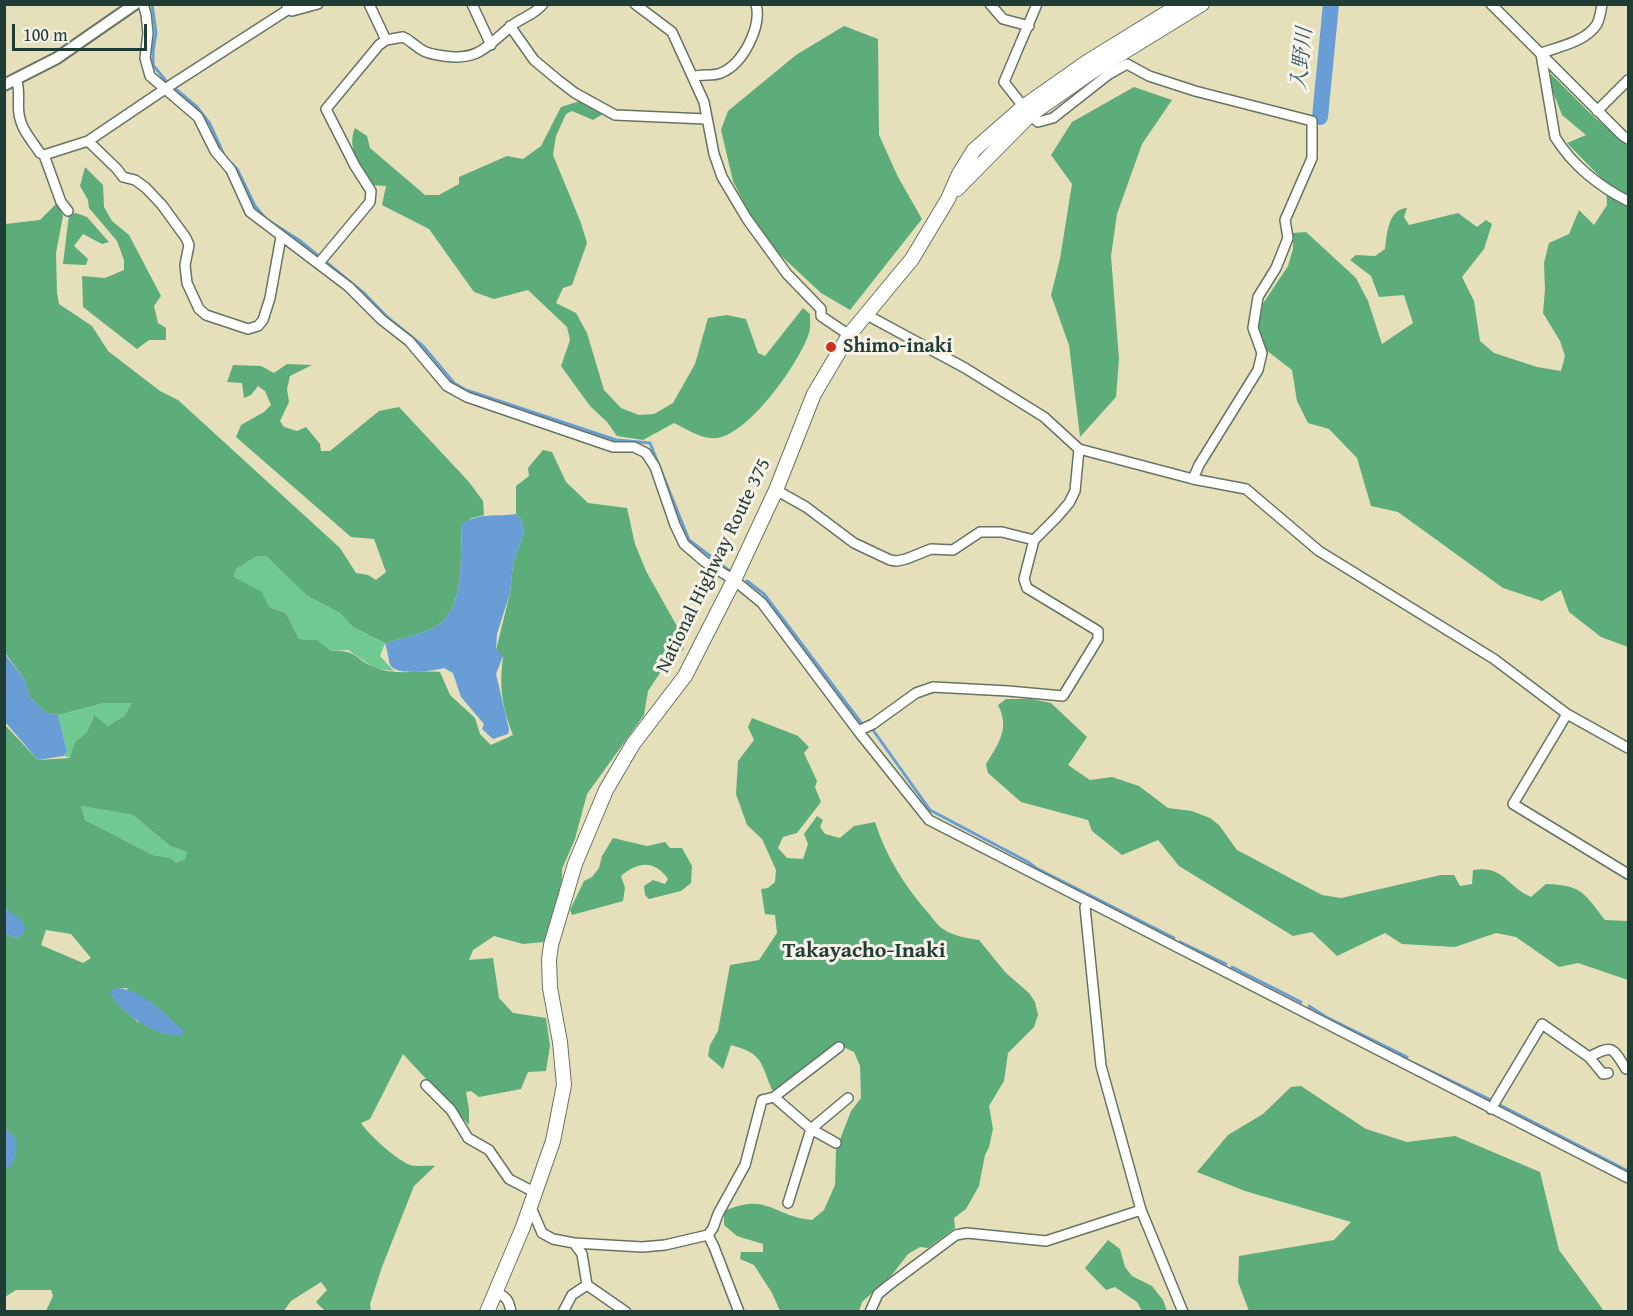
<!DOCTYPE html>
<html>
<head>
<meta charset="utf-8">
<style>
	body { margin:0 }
	#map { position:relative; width:1633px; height:1316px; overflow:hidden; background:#e5dfba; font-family:"Gentium Book Plus",serif }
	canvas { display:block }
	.frame { position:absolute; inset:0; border:6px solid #1f3d34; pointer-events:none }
	.scale { position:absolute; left:12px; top:24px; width:135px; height:27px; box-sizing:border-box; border:3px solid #1f3d34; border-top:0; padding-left:8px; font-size:18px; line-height:21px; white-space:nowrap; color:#1f3d34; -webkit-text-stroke:4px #f7f3e8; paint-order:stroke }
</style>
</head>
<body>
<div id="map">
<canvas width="1633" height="1316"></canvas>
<div class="frame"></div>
<div class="scale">100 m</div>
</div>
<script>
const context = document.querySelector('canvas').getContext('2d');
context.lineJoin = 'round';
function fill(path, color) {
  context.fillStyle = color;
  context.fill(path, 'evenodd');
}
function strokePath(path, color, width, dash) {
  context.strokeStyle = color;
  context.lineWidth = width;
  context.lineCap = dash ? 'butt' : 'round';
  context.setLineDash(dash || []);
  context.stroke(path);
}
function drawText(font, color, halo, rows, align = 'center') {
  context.font = font + ' "Gentium Book Plus","Noto Serif JP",serif';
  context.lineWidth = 6;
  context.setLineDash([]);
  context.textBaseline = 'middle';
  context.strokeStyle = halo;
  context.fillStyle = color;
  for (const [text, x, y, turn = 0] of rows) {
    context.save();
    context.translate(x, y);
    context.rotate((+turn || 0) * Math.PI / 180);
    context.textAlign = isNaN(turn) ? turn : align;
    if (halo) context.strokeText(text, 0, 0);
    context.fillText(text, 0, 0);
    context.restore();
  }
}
fill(new Path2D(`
	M257,556H266L306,595L340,613L353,627L385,643L380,656L394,671L374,668L348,650L331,651L318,640L299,639L286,613L269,607L234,577L236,569Z
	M104,703H132L124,716L108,726L93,716L87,732L75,742L71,758L64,756L67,751L58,715Z
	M81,806L133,815L170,846L187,852L185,859L176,863L171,858L153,855L85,820Z`), '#70c990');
fill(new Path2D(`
	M844,26L878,39L879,135L898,177L922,219L850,310L821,293L761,237L733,181L721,130L728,111L796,55Z
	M1551,74L1593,116L1628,145V647L1601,637L1569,612L1561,590L1542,601L1503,588L1398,512L1371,506L1357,458L1329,429L1308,423L1297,401L1292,370L1266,350L1259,328L1260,308L1288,266L1293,249V233L1306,232L1356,278L1368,301L1382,344L1413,323L1404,295L1379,297L1371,276L1350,260L1356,255L1375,256L1385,249C1387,234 1388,209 1407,208L1404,217L1409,225L1458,213L1477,227L1486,220L1492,224L1484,249L1462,277L1474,301L1480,341L1494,353L1537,367L1561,371L1565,356L1560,341L1543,313L1545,289L1544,263L1549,243L1569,234L1579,210L1594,225L1607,205L1606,183L1567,143L1586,135L1562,115L1550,84Z
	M1134,87L1172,100L1142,144L1117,214L1111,256L1119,359L1116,397L1080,437L1069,345L1051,295L1060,259L1072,184L1051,155L1072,122Z
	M583,100L603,114L593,120L572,111L566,114L556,136L553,155L581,223L587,243L572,285L563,288L556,303L576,313L587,333L604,390L621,408L639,415L654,414L673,403L695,364L708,318L727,315L746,319L758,353L765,356L803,308L810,314C810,320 811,327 809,333C800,362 749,434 717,438C702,440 687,429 674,423L643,440L617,436L607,422L590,406L561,366L570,340L567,327L528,290L494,299L474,292L429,229L382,205L386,186L371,185C361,166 346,149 355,128L367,136L370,148L425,195H439L459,184V177L507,156L523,159L541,146L561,107Z
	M85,167L103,185L104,207L112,221L129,235L161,296L154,306L158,323L166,328V340H149L137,349L83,307L82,276L105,278L124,270V260L117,241L89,208L88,200L80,186Z
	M57,203L63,216L56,253L57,293L59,304L92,326L108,351L160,391L178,400L340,548L356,573L368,575L376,580L386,572L374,539L351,537L236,437L241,425L264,412L271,405L265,391L258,386L251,395L244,398L242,383L227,382L233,365L261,366L274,373L287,364L312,365L290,376L287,389L289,402L280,421L284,427L297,431L306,427L320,444L321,451H330L379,411L399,407L469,482L483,501L484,515L472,518L462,525C460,553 465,608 438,625C422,635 403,638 385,643L353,627L340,613L306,595L266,556H257L236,569L234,577L262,592L269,607L286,613L299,639L318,640L331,651C359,650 352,658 374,667C394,676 419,670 440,672L450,695L475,718L480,734L491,745L513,735C502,707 499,687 503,657L496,650L510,593L513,564L524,531L521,519L516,514V486L529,476L528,468L543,450L552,452L566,482L588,503L627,508L635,544L646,571L683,637L684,649L665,665L648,691L644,715L587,794L575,839L562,869V883L544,942L523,944L494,936L473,950L469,960L493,958L499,998L513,1013L546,1018L550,1046L546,1071L528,1072L521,1089L479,1097L471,1091L466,1092L469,1109V1125L403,1054L370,1119L361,1123C369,1135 397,1160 410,1165C417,1167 428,1165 435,1166L414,1186L382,1267L370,1304L371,1311H325L316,1302L327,1290L321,1282L291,1301L283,1312L46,1311L53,1296L51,1290H16L5,1297V934L18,938L8,910L5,908V725L38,760L70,758L75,742L87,732L94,715L108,726L124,716L132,703H104L58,715L47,713L30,698L25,680L5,653V224L40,220ZM81,806L133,815L170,846L187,852L185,859L176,863L171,858L153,855L85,820ZM46,930L71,934L91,958L83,963L41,945ZM115,988H127L139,1023L126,1012L112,996Z
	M76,213L87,217L109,242L102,244L83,234L74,246L88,259L86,265L63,264L69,215Z
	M1006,699H1031L1051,703L1087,737L1068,765L1090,780L1112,777L1139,786L1168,808L1192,811L1210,818L1219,825L1237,850L1322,895L1341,898L1441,875H1454L1460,886L1472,884L1473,870C1504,865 1506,886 1531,897L1546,884C1582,885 1584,893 1605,920L1628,921V980L1578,963L1559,967L1516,937L1496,933L1455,947L1402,944L1385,933L1337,956L1312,932L1293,936L1179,866L1158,840L1122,855L1092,831L1088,820L1021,802L988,773L986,764C999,743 1010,728 998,705Z
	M752,718L798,736L809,747L804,753L817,781L815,787L821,802L797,833L783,837L778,848L787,858L803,859L808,844L804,834L817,816L823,820L820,827L825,834L840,838L854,826L875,822C886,857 906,888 930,915C934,920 938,926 943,929C953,936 967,938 979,940L1005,972L1029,993L1035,1002L1038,1015L1034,1027L1008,1053L1004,1081L989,1106L993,1129L989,1147L985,1155L979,1186L966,1209L954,1218L955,1228L928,1248L920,1247L908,1254L891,1276L862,1302L859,1311H780L772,1293L754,1265L740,1259L741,1252H763V1244L737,1236L724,1225V1211C768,1192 772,1216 812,1220L824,1210L835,1185L836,1150L851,1111L861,1098L860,1066L854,1052L839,1045L780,1088L772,1090C760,1061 763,1054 731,1045L723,1069L708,1056L710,1045L718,1031L730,965L759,960L777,933L775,915L765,914L761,889L768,888L775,882L776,870L762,839L747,825L736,794L738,761L754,740L748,727Z
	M613,838L647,846L665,842L670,848H682L692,866L691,883L681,891L649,899L645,895L644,886L653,880L665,884L668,879C655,860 638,861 621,876L625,888L623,901L572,915L570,910L584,881L592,877L599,868L602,856Z
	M1301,1086L1366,1129L1407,1142L1455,1136L1540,1172L1559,1250L1604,1311H1249L1238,1282L1239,1256L1334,1240L1351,1222L1245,1191L1197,1172L1228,1135L1263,1114L1291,1087Z
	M1108,1240L1120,1249L1125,1267L1132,1276L1152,1286L1163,1300L1167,1311H1142L1137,1302L1115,1287L1106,1290L1085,1268Z`), '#5cad7a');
fill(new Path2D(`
	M516,514L521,519L524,531L513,564L510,593L497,634L496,649L503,656L496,674L509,729L508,734L493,739L482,729L484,724L461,697L453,673L444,668C434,671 398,676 391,666C389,665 387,648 385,643C403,638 422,635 438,625C465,608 460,553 462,524C480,512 496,517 516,514Z
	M4,653L25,680L30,698L47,713L58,715L67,751L64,756L38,760L5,722Z
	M5,908L22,921L26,929L18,938L5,934Z
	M115,988C140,987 164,1014 183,1030V1035C159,1039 120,1014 110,992Z
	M5,1128L16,1138C17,1150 17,1158 9,1168L5,1166Z`), '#689ed5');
strokePath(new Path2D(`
	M152,4L156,33L153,51V65L166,81L197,107L210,124L224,155
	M230,162L237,169L255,206L266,219L299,240L365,294L387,317L423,346L454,383L466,390L616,440L650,443L689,540L731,572
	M747,581L764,594L862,724
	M873,730L930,810L1028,862L1036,868L1174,938
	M1180,942L1226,964
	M1232,967L1301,1002
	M1309,1006L1326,1017L1407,1057
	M1414,1063L1491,1100
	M1498,1104L1628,1171`), '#689ed5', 3);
strokePath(new Path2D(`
	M1320,117L1331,4`), '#689ed5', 16);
const minor = new Path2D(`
	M143,4L146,14L148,33L145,58L150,76L198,117L215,151L231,170L250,212L349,287L382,320L409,341L447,386L467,397L613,447H634L646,453L655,467L675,525L684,544L705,562L734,580L762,603L858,731L929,820L1628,1178
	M369,4L386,40
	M472,4L491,45
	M635,4L672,32L704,102L714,154L722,177L747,219L787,274L821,309V316L849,335
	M990,4L1003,19L1029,26
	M1037,4L1004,82L1030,115L1038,122L1053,118L1109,74L1127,64L1149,76L1195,91L1312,121V158L1285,220L1288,238L1276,268L1258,297L1253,328L1262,353L1258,370L1199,465L1193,479
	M1491,4L1622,135L1628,139
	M287,7L292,11L318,4
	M510,26L534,60L558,80L575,93L615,115L706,119
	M1541,53C1559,47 1587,41 1597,24C1600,18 1601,11 1602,4
	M1541,54L1555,137C1572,165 1600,187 1628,201
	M693,77C702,73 712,77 721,73C743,64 762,27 756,4
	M16,79C21,90 17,102 19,114C21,129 32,141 40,153L44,155L61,202L68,211
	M1597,111L1628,80
	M88,141L174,83L289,9
	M44,155L88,141L117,169L123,177L135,180L146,188L162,205L186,238L189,245L185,265L187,283L199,309L206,315L248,329L258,326L263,320L270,298L281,237
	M319,263L370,202L371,191L355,166L326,109L379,45L386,40L403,37C410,40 415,46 422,50C428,54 437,55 444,56C478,61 486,47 509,28C519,18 534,16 543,4
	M867,315L965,368L1044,417L1079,449L1193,479L1246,489L1319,551L1494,659L1567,714L1628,748
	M776,490L806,507L854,543L890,560L897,561L906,559L931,549L953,550L980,532H1002L1034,540
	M1567,714L1513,804L1628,874
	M858,731L873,724L916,693L933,687L1008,691L1063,696L1098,639V631L1027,588L1024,579L1034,540L1057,517L1069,503L1075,491L1079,449
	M1088,903L1085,907L1101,1066L1141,1210L1183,1312
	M1589,1057C1612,1045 1612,1046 1626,1069
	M426,1085L451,1110L468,1138L489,1150L509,1179L534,1192
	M774,1097L811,1129L836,1143
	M1491,1109L1542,1024L1589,1057L1603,1074L1608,1073
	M788,1203L811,1129L848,1098
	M528,1210L533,1212L542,1233L553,1239L574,1243L642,1247L665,1245L708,1235L713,1228L718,1214L745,1165L762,1100L774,1097L839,1047
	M708,1235L714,1247L739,1312
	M574,1243L582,1254L587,1285L626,1312
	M497,1293C507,1297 509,1301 511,1312
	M563,1312L572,1295L587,1285
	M870,1312L878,1294L889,1285L956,1235L967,1233L1046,1241L1141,1210`);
const major = new Path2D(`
	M4,85L57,58L135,4`);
const highway = new Path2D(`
	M957,189L1030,115L1093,71L1202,4
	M487,1312L523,1227L553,1141L564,1085L560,1042L550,988L549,960L551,945L575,864L606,790L633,744L685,676L734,580L776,490L814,394L849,335L912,259L948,199L959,174L974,150L1023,107L1087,62L1181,4`);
strokePath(minor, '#647663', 12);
strokePath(major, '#647663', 14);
strokePath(highway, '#647663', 16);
strokePath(minor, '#fff', 9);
strokePath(major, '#fff', 10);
strokePath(highway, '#fff', 14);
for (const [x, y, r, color] of [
	[831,347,6,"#c8321e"]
]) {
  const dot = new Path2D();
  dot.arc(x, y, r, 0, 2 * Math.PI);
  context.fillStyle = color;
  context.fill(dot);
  strokePath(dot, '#f7f3e8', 2);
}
drawText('bold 20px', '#1f3d34', '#f7f3e8', [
	["Shimo-inaki",843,347]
], 'left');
drawText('20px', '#1f3d34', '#f7f3e8', [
	["National Highway Route 375",714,566,-64]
]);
drawText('italic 21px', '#355a64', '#f7f3e8', [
	["入野川",1303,59,-84]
]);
drawText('bold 22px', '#1f3d34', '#f7f3e8', [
	["Takayacho-Inaki",864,951]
]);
</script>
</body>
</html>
